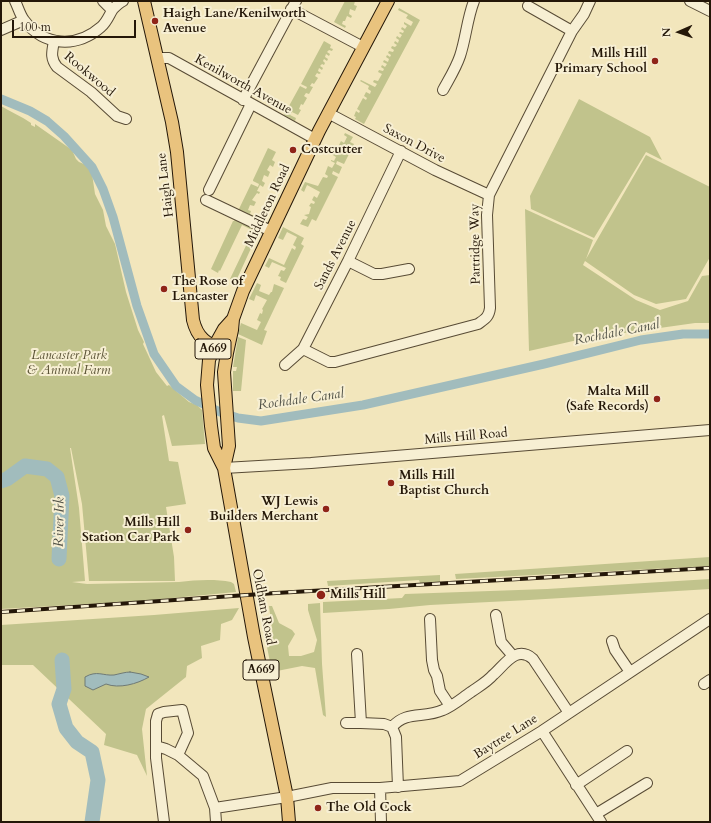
<!DOCTYPE html>
<html>
<head>
<meta charset="utf-8">
<style>
	body { margin:0 }
	#map { position:relative; width:711px; height:823px; overflow:hidden; background:#f2e6bc; font-family:Cardo,serif }
	canvas { display:block }
	.frame { position:absolute; inset:0; border:2px solid #241708; pointer-events:none }
	.north { position:absolute; left:659px; top:12px; width:40px; height:40px; -webkit-text-stroke:3px #f7efd3; paint-order:stroke; rotate:268deg; font-size:11px; font-weight:700; line-height:16px; text-align:center; color:#241708 }
	.north::after { content:''; display:block; margin:auto; width:14px; height:18px; background:#241708; clip-path:polygon(50% 0,100% 100%,50% 72%,0 100%) }
	.scale { position:absolute; left:12px; top:20px; width:124px; height:18px; box-sizing:border-box; border:2px solid #241708; border-top:0; padding-left:5px; font-size:12px; line-height:14px; white-space:nowrap; color:#241708; -webkit-text-stroke:3px #f7efd3; paint-order:stroke }
</style>
</head>
<body>
<div id="map">
<canvas width="711" height="823"></canvas>
<div class="frame"></div>
<div class="north">N</div>
<div class="scale">100 m</div>
</div>
<script>
const context = document.querySelector('canvas').getContext('2d');
context.lineJoin = 'round';
function fill(path, color) {
  context.fillStyle = color;
  context.fill(path, 'evenodd');
}
function strokePath(path, color, width, dash) {
  context.strokeStyle = color;
  context.lineWidth = width;
  context.lineCap = dash ? 'butt' : 'round';
  context.setLineDash(dash || []);
  context.stroke(path);
}
function drawText(font, color, halo, rows, align = 'center') {
  context.font = font + ' Cardo,serif';
  context.lineWidth = 4;
  context.setLineDash([]);
  context.textBaseline = 'middle';
  context.strokeStyle = halo;
  context.fillStyle = color;
  for (const [text, x, y, turn = 0] of rows) {
    context.save();
    context.translate(x, y);
    context.rotate((+turn || 0) * Math.PI / 180);
    context.textAlign = isNaN(turn) ? turn : align;
    if (halo) context.strokeText(text, 0, 0);
    context.fillText(text, 0, 0);
    context.restore();
  }
}
fill(new Path2D(`
	M345,1H355L354,5L357,6L355,11L350,9L349,14L352,16L351,18L347,16L345,21H343L342,24L346,26L345,28L334,22Z
	M399,8L420,20L364,124L355,119L356,117L354,116L356,111L359,113L360,111L357,109L363,98L366,100L367,98L364,96L366,92L370,94L371,91L368,89L369,86L360,81L361,80L375,87L377,84L373,82L374,80L378,81L382,74L378,72L379,70L383,71L384,69L381,67L382,65L385,67L387,64L383,62L384,60L388,62L389,59L386,57L387,55L390,57L391,55L388,53L389,51L393,52L394,50L391,48L392,46L395,47L397,45L394,43L395,41L398,43L399,40L396,38L397,36L400,38L402,35L399,33L400,32L403,33L404,31L401,29L402,27L405,29L407,26L404,24V22L411,26L413,22L406,18L408,15L398,10Z
	M324,41L331,45L330,48L333,49L332,51L329,50L327,52L330,54L329,56L326,54L325,57L328,59L327,61L324,59L323,61L325,63L324,65L322,64L320,66L323,68L322,70L319,68L318,71L321,73L319,74L317,73L315,76L318,78L314,84L312,83L310,86L313,87L309,94L306,93L304,96L307,98L303,105L301,104L299,109L301,110L298,115L292,112L290,115L296,118L295,121L284,115L300,86L306,89L307,87L301,84Z
	M579,99L650,137L662,160L646,152L594,238L531,209L530,196Z
	M1,106C11,112 21,116 31,123V125L35,127V124L72,150L76,159L79,162L91,167L95,194L103,210L106,226L115,244L126,292L138,330L144,342L143,344L156,372L167,386L169,385L189,402L197,405L202,410L205,444L172,446L164,415L162,416L169,461L178,462L186,504L166,507L174,557L175,581H89L82,504L71,448H70L79,508L85,581L72,582L87,584L179,582C196,580 215,579 231,582L234,584L236,592L142,601L1,609Z
	M345,133L353,137L350,142L354,144L344,164L337,161L336,164L342,167L339,174L333,171L332,174L338,177L316,221L312,219L308,227L300,224L303,219L306,220L308,217L304,215L309,214L311,207L309,206L311,203L314,204L315,202L312,200L314,196L317,198L320,192L307,185L304,192L301,190L305,182L318,186L323,177L327,178L328,176L325,174L328,166L332,168L335,163L331,161V160L334,161L336,157L325,150V148L335,153L336,152L340,153L341,150L344,151L345,148L339,145L341,141L344,143L347,137L344,135Z
	M268,148L276,152L272,160L275,162L273,167L270,165L267,170L270,172L268,177L264,175L262,181L265,183L263,187L260,185L257,191L260,192L259,194L257,193L252,200L256,202L254,206L250,205L248,210L251,211L250,214L259,218L258,221L238,211L251,184L258,187L259,184L253,181V180Z
	M646,155L710,187V257L686,299L656,304L634,295L585,261L583,265L636,300L660,310L688,301L702,276L710,275V323H695L582,339L529,351L525,209L593,240L586,259Z
	M236,218L253,227L252,230L242,225L220,271L219,270L218,273L211,269L233,221H234Z
	M283,227L304,238L301,244L304,246L286,283L280,280L281,277L278,276L281,270L284,271L286,268L272,262L269,268L265,266L269,258L284,265L292,248L295,250L296,247L293,245L297,237L287,232L283,240L278,238Z
	M253,231L258,233L236,281L230,279Z
	M257,283L261,285L259,291L269,295L271,292H272L274,284L284,288L264,330L267,331L262,345L238,334L241,323L257,330L261,322L257,320L260,313L262,314L263,310L262,309L267,300L256,295L254,301L249,299Z
	M238,337L246,340L241,391H233V371H236L237,367H233Z
	M710,557V566L456,579L455,574Z
	M440,575V582L420,583L419,580L328,586L327,581Z
	M710,579V589L529,600L430,605L389,609L323,613V602L402,598L405,594L547,589Z
	M320,603L322,664L326,717L323,715L315,668L302,666L272,672L266,642L273,637L269,606H272L279,623L292,630L295,634L288,646L289,656H301L314,652L317,640L308,610V604Z
	M239,608L232,620L221,624L220,640L201,646L202,658L187,666L186,677L146,709L142,729L147,776L137,755L104,745L106,734L33,665H1V625L154,615Z`), '#c1c38c');
const water = new Path2D(`
	M130,672L141,674L149,677C137,684 119,689 106,684L93,690L85,686V677C97,670 103,676 114,675C119,674 125,672 130,672Z`);
fill(water, '#a1bcbd');
strokePath(water, '#6f7a75', 1);
strokePath(new Path2D(`
	M1,99L30,111L47,121L64,136L92,167L103,189L113,217L137,306L154,354L176,386L195,400L220,412L238,418L261,421L363,405L544,364L641,340L683,334H710`), '#a1bcbd', 9);
strokePath(new Path2D(`
	M1,481L7,479L25,466L47,469L57,477L62,496L59,559
	M62,660L64,689L59,704L66,728L77,742L92,752L98,780L92,822`), '#a1bcbd', 15);
const minor = new Path2D(`
	M15,1C18,7 20,15 24,20C44,47 77,48 101,27C107,22 109,15 113,9C116,6 119,3 123,1
	M103,1L112,10
	M690,1L710,11
	M528,6L572,31
	M291,9L363,47
	M1,30L24,20
	M54,41C52,52 50,58 57,67L91,92L117,116L126,119
	M157,58H169L315,139
	M443,90C449,79 456,68 460,56C466,38 467,19 474,1
	M243,100L296,1
	M328,113L435,170L489,195
	M209,190L251,104
	M206,200L271,231
	M348,261L374,274H382L409,269
	M303,349L329,362H335L478,324C485,319 489,317 490,308L487,215L489,195L572,31L584,14L590,1
	M285,365L303,349L348,261L401,151
	M224,468L311,463L710,430
	M496,615L501,642L513,656
	M430,619L432,660L434,670L437,676L440,691L450,706
	M612,641L615,650L630,672
	M357,654L361,723L384,724L392,727
	M704,684L710,680
	M346,723H361
	M542,731L601,822
	M156,746L166,749L178,755L203,776L215,808L216,822
	M576,785L627,751
	M398,787L396,737L392,727C407,710 423,719 443,710C453,706 462,698 471,692C478,687 487,682 493,675C504,666 516,644 533,659L569,713
	M380,788L381,822
	M215,808L287,797L332,788H380L460,781L542,731L710,619
	M596,814L647,783
	M164,822L156,758V721L158,714L164,712L182,710L188,733L178,755`);
const major = new Path2D(`
	M144,1L172,122L177,152L193,320C198,341 209,344 227,353
	M224,468L229,446L224,372L227,353L232,330L233,319
	M289,822L287,797L254,637L224,468L214,448L211,426L207,385L209,360L214,347L224,329L233,319L243,291L319,131L388,1`);
strokePath(minor, '#584b35', 12);
strokePath(major, '#241708', 14);
strokePath(minor, '#f7efd3', 10);
strokePath(major, '#e9c37e', 12);
const rail = new Path2D(`
	M1,612L276,593L710,568`);
strokePath(rail, '#241708', 4);
strokePath(rail, '#f7efd3', 2.5, [8]);
for (const [x, y, r, color] of [
	[155,21,4,"#8f2418"],
	[655,61,4,"#8f2418"],
	[293,150,4,"#8f2418"],
	[164,289,4,"#8f2418"],
	[657,399,4,"#8f2418"],
	[391,483,4,"#8f2418"],
	[326,509,4,"#8f2418"],
	[188,530,4,"#8f2418"],
	[321,595,5,"#8f2418"],
	[318,808,4,"#8f2418"]
]) {
  const dot = new Path2D();
  dot.arc(x, y, r, 0, 2 * Math.PI);
  context.fillStyle = color;
  context.fill(dot);
  strokePath(dot, '#f7efd3', 1.5);
}
for (const [x, y, w] of [
	[213,349,36],
	[261,670,36]
]) {
  const box = new Path2D();
  box.roundRect(x - w / 2, y - 10, w, 20, 3);
  context.fillStyle = '#f7efd3';
  context.fill(box);
  strokePath(box, '#241708', 1);
}
drawText('bold 12px', '#241708', null, [
	["A669",213,349],
	["A669",261,670]
]);
drawText('bold 13px', '#241708', '#f7efd3', [
	["Haigh Lane/Kenilworth",163,14],
	["Avenue",163,29],
	["Mills Hill",647,54,"right"],
	["Primary School",647,69,"right"],
	["Costcutter",301,150],
	["The Rose of",172,282],
	["Lancaster",172,297],
	["Malta Mill",649,392,"right"],
	["(Safe Records)",649,407,"right"],
	["Mills Hill",399,476],
	["Baptist Church",399,491],
	["WJ Lewis",318,502,"right"],
	["Builders Merchant",318,517,"right"],
	["Mills Hill",180,523,"right"],
	["Station Car Park",180,538,"right"],
	["Mills Hill",330,595],
	["The Old Cock",326,808]
], 'left');
drawText('13px', '#241708', '#f7efd3', [
	["Rookwood",89,75,40],
	["Kenilworth Avenue",243,85,29],
	["Saxon Drive",414,144,28],
	["Haigh Lane",166,185,-97],
	["Middleton Road",268,206,-65],
	["Partridge Way",476,244,-91],
	["Sands Avenue",336,255,-63],
	["Mills Hill Road",466,437,-5],
	["Oldham Road",263,607,79],
	["Baytree Lane",506,737,-32]
]);
drawText('italic 13px', '#5b5336', '#f7efd3', [
	["Lancaster Park",69,356],
	["& Animal Farm",69,371]
]);
drawText('italic 14px', '#505147', '#f7efd3', [
	["Rochdale Canal",617,333,-11],
	["Rochdale Canal",301,400,-8],
	["River Irk",60,522,-89]
]);
</script>
</body>
</html>
